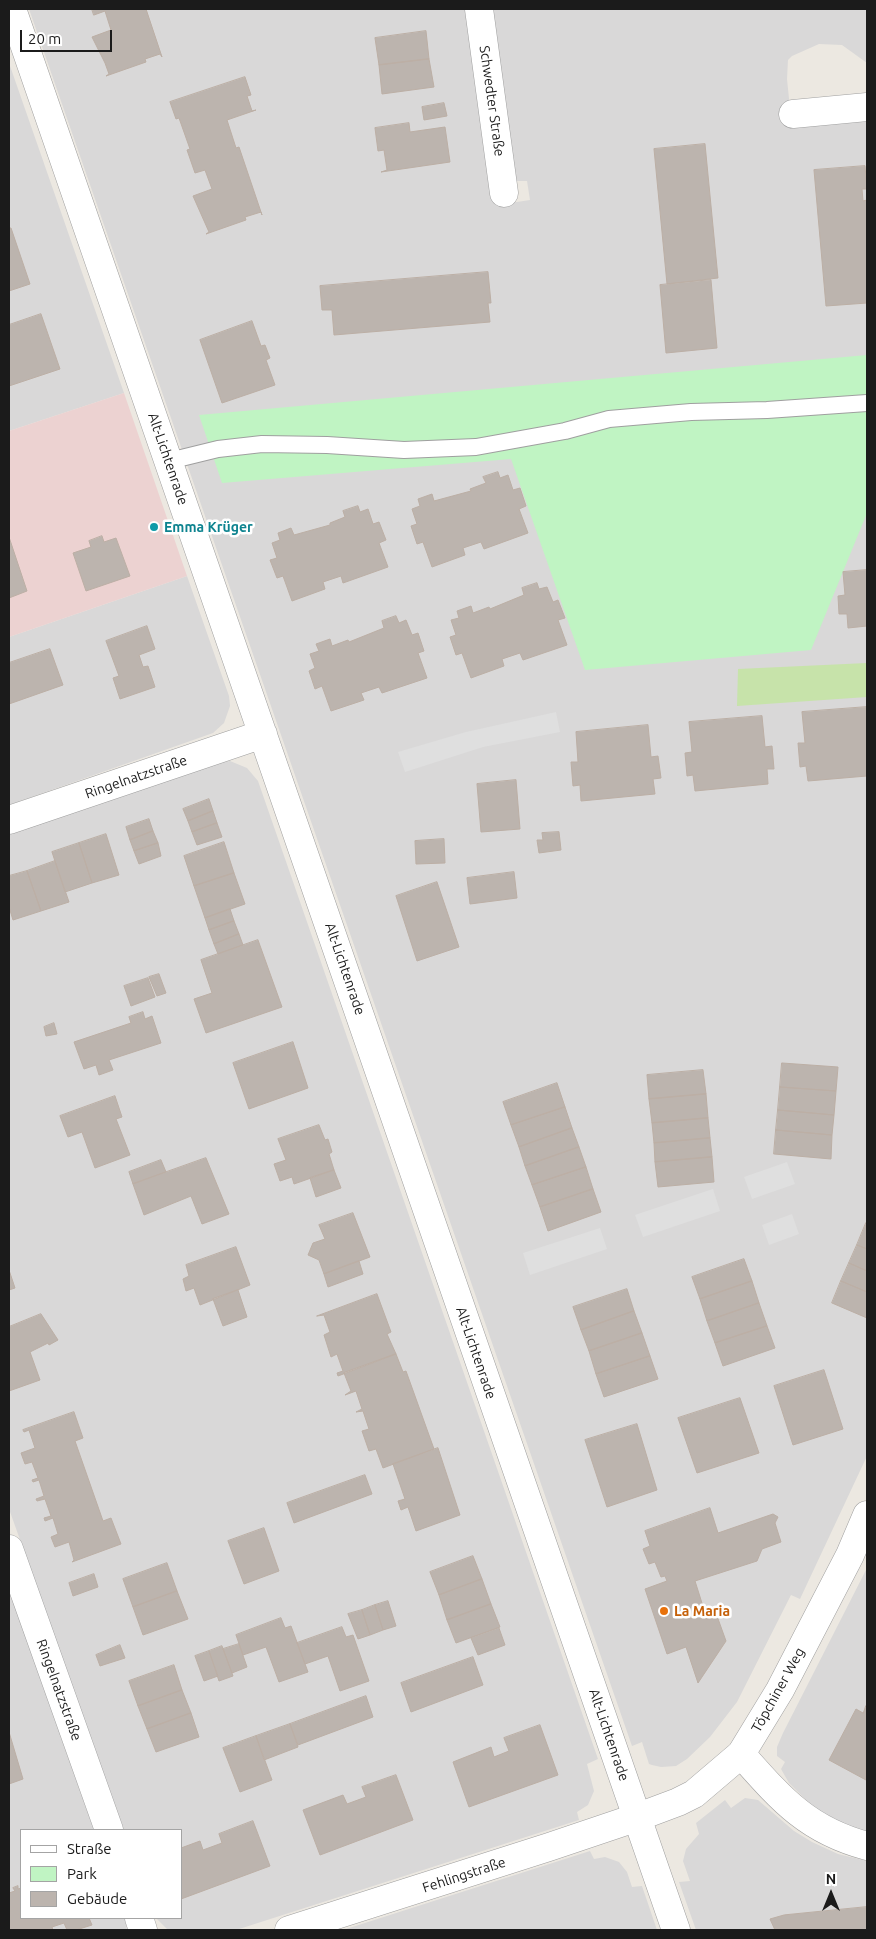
<!DOCTYPE html>
<html>
<head>
<meta charset="utf-8">
<style>
	body { margin:0 }
	#map { position:relative; width:876px; height:1939px; overflow:hidden; background:#ece8e1; font-family:Ubuntu,sans-serif }
	canvas { display:block }
	.frame { position:absolute; inset:0; border:10px solid #1b1b1b; pointer-events:none }
	.legend { position:absolute; left:20px; top:1829px; width:162px; height:90px; box-sizing:border-box; background:#fff; border:1px solid #a4a4a4; margin:0; padding:6px 9px; list-style:none; font-size:15px; color:#1b1b1b }
	.legend li { display:flex; align-items:center; gap:10px; height:25px }
	.legend b { width:25px; border:1px solid #a4a4a4 }
	.north { position:absolute; left:806px; top:1869px; width:50px; height:50px; -webkit-text-stroke:4px #fff; paint-order:stroke; rotate:0deg; font-size:14px; font-weight:700; line-height:20px; text-align:center; color:#1b1b1b }
	.north::after { content:''; display:block; margin:auto; width:18px; height:22px; background:#1b1b1b; clip-path:polygon(50% 0,100% 100%,50% 72%,0 100%) }
	.scale { position:absolute; left:20px; top:30px; width:92px; height:22px; box-sizing:border-box; border:2px solid #1b1b1b; border-top:0; padding-left:6px; font-size:15px; line-height:18px; white-space:nowrap; color:#1b1b1b; -webkit-text-stroke:4px #fff; paint-order:stroke }
</style>
</head>
<body>
<div id="map">
<canvas width="876" height="1939"></canvas>
<div class="frame"></div>
<ul class="legend">
<li><b style="height:6px;background:#fff"></b>Straße</li>
<li><b style="height:14px;background:#c0f4c3"></b>Park</li>
<li><b style="height:14px;background:#bcb4ae"></b>Gebäude</li>
</ul>
<div class="north">N</div>
<div class="scale">20 m</div>
</div>
<script>
const context = document.querySelector('canvas').getContext('2d');
context.lineJoin = 'round';
function fill(path, color) {
  context.fillStyle = color;
  context.fill(path, 'evenodd');
}
function strokePath(path, color, width, dash) {
  context.strokeStyle = color;
  context.lineWidth = width;
  context.lineCap = dash ? 'butt' : 'round';
  context.setLineDash(dash || []);
  context.stroke(path);
}
function drawText(font, color, halo, rows, align = 'center') {
  context.font = font + ' Ubuntu,sans-serif';
  context.lineWidth = 5;
  context.setLineDash([]);
  context.textBaseline = 'middle';
  context.strokeStyle = halo;
  context.fillStyle = color;
  for (const [text, x, y, turn = 0] of rows) {
    context.save();
    context.translate(x, y);
    context.rotate((+turn || 0) * Math.PI / 180);
    context.textAlign = isNaN(turn) ? turn : align;
    if (halo) context.strokeText(text, 0, 0);
    context.fillText(text, 0, 0);
    context.restore();
  }
}
fill(new Path2D(`
	M29,9H470L497,205L530,200L527,181H511L487,9H867V63L842,45L819,44L792,56L788,60L787,79L792,128L867,121V1456L800,1599L791,1595L737,1702L710,1737L687,1759L676,1766L661,1767L652,1765L649,1764L642,1742L632,1746Z
	M9,63L124,393L9,431Z
	M187,576L229,696L230,706L224,723L213,733L9,805V637Z
	M230,761L247,768L258,781L598,1759L587,1764L594,1791L588,1805L577,1812L579,1820L236,1930H168L156,1918H181V1830H124L9,1509V834L217,763Z
	M867,1568V1832L832,1820L812,1806L789,1783L781,1769L785,1762L777,1756V1747L783,1733Z
	M9,1590L94,1830H21V1918H125L127,1930H9Z
	M745,1798L758,1800L794,1831L812,1842L838,1854L867,1861V1930H696L679,1882L690,1881L683,1861L686,1849L699,1834L696,1823L725,1800L731,1808Z
	M590,1851L594,1859L605,1857L619,1862L627,1872L632,1887L642,1886L657,1930H343Z`), '#d9d8d8');
fill(new Path2D(`
	M124,393L187,576L9,637V431Z`), '#ecd2d1');
fill(new Path2D(`
	M867,663V697L737,706L738,669Z`), '#c7e3aa');
fill(new Path2D(`
	M867,355V513L811,650L585,670L511,459L222,483L199,415Z`), '#c0f4c3');
fill(new Path2D(`
	M556,712L560,732L483,747L405,772L398,752L466,732Z
	M787,1162L795,1184L752,1199L744,1177Z
	M713,1189L720,1211L643,1237L635,1215Z
	M792,1214L799,1234L769,1245L762,1225Z
	M600,1228L607,1249L530,1275L523,1253Z`), '#dfdfdf');
const building = new Path2D(`
	M92,9H146L162,57L160,54L145,59L146,62L106,76L109,74L105,63L92,37L111,30L105,11L94,15Z
	M426,31L429,59L379,65L375,38Z
	M429,59L434,87L382,94L379,65Z
	M245,77L251,95L247,96L252,111L256,110L227,120L236,148L239,147L262,215L261,212L245,217L246,220L206,234L209,232L193,196L212,189L205,170L195,173L187,150L190,149L179,118L176,119L170,102Z
	M444,103L447,116L424,120L422,107Z
	M409,123L410,132L445,127L450,162L381,172L387,170L384,150L378,151L375,128Z
	M705,144L718,278L667,284L654,149Z
	M865,166L867,189H862L863,201L867,200V303L826,306L814,170Z
	M9,228H11L30,284L9,291Z
	M488,272L491,303H488L490,322L334,335L332,310H322L320,286Z
	M711,280L717,348L666,353L660,285Z
	M41,314L60,369L9,386V325Z
	M252,321L261,346L265,345L270,358L266,360L275,385L222,403L200,340Z
	M498,472L500,478L508,475L513,490L520,488L526,506L519,509L528,533L484,549L481,542L463,548L465,555L432,567L423,542L417,544L411,526L417,524L412,509L420,506L418,499L432,494L434,501L471,491L470,489L486,483L483,477Z
	M358,506L360,512L368,509L373,524L379,522L386,540L379,543L388,567L343,583L341,576L323,582L325,589L292,601L283,576L277,578L270,560L277,558L272,543L280,540L278,533L291,528L294,535L330,525V523L345,517L343,511Z
	M102,536L104,542L116,538L130,576L86,591L73,553L91,547L89,541Z
	M9,537L27,591L9,598Z
	M867,570V626L848,628L847,614H839L838,596L845,595L843,572Z
	M537,583L539,589L547,587L553,602L558,600L565,618L558,620L567,645L523,660L520,653L502,659L504,666L471,678L462,653L456,655L450,637L456,635L451,620L459,618L457,611L471,606L473,613L489,607L490,609L524,595L522,588Z
	M396,616L399,623L406,620L412,635L418,633L424,651L418,653L427,678L382,693L379,687L361,693L364,700L331,711L322,686L315,689L309,671L315,668L310,654L319,651L316,644L330,639L332,646L348,640L349,642L384,628L382,621Z
	M147,626L155,649L139,655L143,667L148,666L155,687L120,699L113,678L119,676L106,641Z
	M50,649L63,685L9,704V663Z
	M867,707V776L808,781L806,766L800,767L798,743H805L802,712Z
	M762,716L765,747L772,746L774,769H767L768,784L695,791L693,775L687,776L685,753L692,752L689,722Z
	M648,725L651,757L658,756L661,778L653,779L655,794L581,801L580,785L573,786L571,762H578L576,732Z
	M516,780L520,829L481,832L477,784Z
	M209,799L213,811L188,821L183,809Z
	M213,811L217,823L192,832L188,821Z
	M149,819L153,831L130,840L126,827Z
	M217,823L222,837L197,845L192,832Z
	M153,831L158,843L134,851L130,840Z
	M559,832L561,850L539,853L537,840H543L542,833Z
	M106,834L119,875L92,883L79,843Z
	M444,839L445,863L416,864L415,841Z
	M224,842L234,873L194,886L184,856Z
	M79,843L92,883L65,892L52,852Z
	M158,843L161,856L139,864L134,851Z
	M55,861L69,902L41,911L27,871Z
	M27,871L41,911L13,920L9,907V876Z
	M514,872L517,898L470,904L467,878Z
	M234,873L245,904L205,918L194,886Z
	M437,882L459,947L417,961L396,896Z
	M230,909L234,921L209,930L205,918Z
	M234,921L239,934L214,944L209,930Z
	M239,934L243,945L218,954L214,944Z
	M258,940L282,1007L206,1033L194,999L212,993L201,960Z
	M159,974L166,993L157,996L149,977Z
	M148,978L155,997L131,1006L124,986Z
	M143,1012L145,1019L152,1016L161,1043L109,1060L113,1070L99,1075L96,1065L84,1069L74,1042L131,1023L129,1017Z
	M54,1023L57,1034L46,1036L44,1027Z
	M293,1042L308,1088L249,1109L233,1063Z
	M782,1063L838,1067L836,1091L780,1087Z
	M703,1070L706,1094L649,1099L647,1075Z
	M557,1083L565,1107L511,1125L503,1102Z
	M780,1087L836,1091L834,1115L778,1110Z
	M706,1094L708,1118L652,1123L649,1099Z
	M115,1096L122,1117L116,1119L130,1155L95,1168L82,1132L68,1137L60,1116Z
	M565,1107L572,1128L519,1147L511,1125Z
	M778,1110L834,1115L832,1135L776,1130Z
	M708,1118L710,1138L654,1143L652,1123Z
	M319,1125L325,1140L328,1139L332,1152L329,1154L334,1170L294,1184L292,1177L280,1181L274,1164L286,1160L278,1139Z
	M572,1128L579,1147L525,1166L519,1147Z
	M776,1130L832,1135L831,1159L774,1154Z
	M710,1138L712,1157L655,1162L654,1143Z
	M579,1147L586,1167L532,1185L525,1166Z
	M712,1157L714,1182L658,1187L655,1162Z
	M206,1158L229,1214L202,1224L191,1196L144,1215L133,1184Z
	M161,1160L166,1172L133,1184L129,1172Z
	M586,1167L593,1189L540,1207L532,1185Z
	M334,1170L341,1188L316,1197L310,1178Z
	M593,1189L601,1212L548,1231L540,1207Z
	M353,1213L370,1257L324,1274L319,1260L308,1255L313,1243L325,1239L319,1225Z
	M866,1223L867,1224V1249L857,1245Z
	M857,1245L867,1249V1271L849,1263Z
	M236,1247L250,1285L200,1305L194,1288L186,1291L183,1279L189,1276L186,1265Z
	M744,1259L752,1281L700,1299L692,1277Z
	M359,1261L363,1274L328,1287L324,1274Z
	M849,1263L867,1271V1292L841,1281Z
	M9,1270L15,1288L9,1290Z
	M752,1281L759,1303L707,1321L700,1299Z
	M841,1281L867,1292V1318L832,1303Z
	M627,1289L634,1311L581,1330L573,1307Z
	M238,1290L247,1317L223,1326L213,1299Z
	M377,1294L391,1332L387,1334L396,1354L338,1376L337,1373L343,1371L337,1354L331,1357L324,1335L330,1332L324,1315L317,1316Z
	M759,1303L767,1326L715,1343L707,1321Z
	M634,1311L642,1333L589,1351L581,1330Z
	M41,1314L58,1340L49,1345L48,1343L30,1352L40,1380L9,1391V1327Z
	M767,1326L775,1348L723,1366L715,1343Z
	M642,1333L650,1356L596,1374L589,1351Z
	M396,1354L403,1372L406,1371L434,1449L383,1468L376,1449L369,1451L362,1431L369,1429L363,1411L356,1412L362,1409L356,1391L345,1395L351,1391L344,1373Z
	M650,1356L658,1379L604,1397L596,1374Z
	M824,1370L843,1429L793,1445L774,1386Z
	M740,1398L759,1453L697,1473L678,1418Z
	M74,1412L83,1438L75,1441L103,1521L111,1518L121,1544L72,1562L74,1560L69,1542L55,1547L51,1537L58,1534L53,1518L45,1521L44,1518L51,1516L45,1499L37,1501L36,1499L44,1496L39,1480L33,1482L32,1480L38,1478L32,1462L25,1464L21,1453L35,1448L29,1430L24,1432L23,1430Z
	M637,1424L657,1490L607,1507L585,1440Z
	M438,1448L460,1515L416,1531L408,1507L401,1510L398,1501L405,1499L393,1464Z
	M365,1475L372,1494L294,1523L287,1503Z
	M710,1508L718,1533L773,1514L778,1517L775,1523L781,1542L762,1549L757,1561L695,1581L707,1619L717,1616L726,1641L698,1683L686,1647L667,1654L645,1589L667,1581L665,1576L661,1577L655,1562L649,1564L643,1549L650,1546L645,1531Z
	M264,1528L279,1571L244,1584L228,1541Z
	M473,1556L482,1579L439,1595L430,1572Z
	M167,1563L177,1591L133,1607L123,1579Z
	M94,1574L98,1587L73,1596L69,1583Z
	M482,1579L491,1604L447,1620L439,1595Z
	M177,1591L188,1619L143,1635L133,1607Z
	M388,1601L396,1626L383,1630L375,1605Z
	M491,1604L500,1627L456,1643L447,1620Z
	M375,1605L383,1630L370,1635L362,1610Z
	M362,1610L370,1635L358,1639L348,1614Z
	M281,1618L285,1628L291,1626L308,1672L279,1682L266,1647L243,1655L236,1635Z
	M342,1627L346,1637L353,1635L369,1681L340,1691L328,1656L305,1664L297,1643Z
	M499,1628L505,1645L478,1655L471,1638Z
	M239,1644L247,1667L232,1673L223,1649Z
	M120,1645L125,1658L100,1666L96,1655Z
	M222,1646L233,1676L219,1681L209,1651Z
	M209,1651L218,1676L204,1681L195,1656Z
	M473,1657L483,1685L411,1712L401,1683Z
	M174,1665L182,1690L138,1706L129,1681Z
	M182,1690L191,1713L147,1729L138,1706Z
	M366,1696L373,1717L298,1745L290,1724Z
	M866,1706L867,1707L866,1780L829,1760L856,1709L863,1713Z
	M191,1713L199,1737L156,1752L147,1729Z
	M290,1724L298,1747L264,1760L256,1736Z
	M540,1725L558,1775L469,1807L453,1762L491,1747L494,1757L509,1751L504,1738Z
	M9,1732L23,1779L9,1784Z
	M256,1736L272,1780L240,1792L223,1748Z
	M396,1775L413,1820L320,1855L303,1810L343,1795L347,1804L366,1797L362,1787Z
	M253,1821L270,1866L181,1899V1848L200,1841L203,1850L222,1843L219,1834Z
	M18,1886V1889L21,1888V1918H89L92,1925L76,1930H67L64,1923L52,1927L53,1930H9V1893L15,1891L13,1888Z
	M867,1907V1930H775L770,1919L784,1915Z`);
fill(building, '#bcb4ae');
strokePath(building, '#bcafa5', 1);
const service = new Path2D(`
	M169,461L218,449L262,444L327,445L404,450L476,447L565,431L609,419L691,412L767,410L867,403`);
const minor = new Path2D(`
	M12,9L676,1930
	M479,9L504,193
	M793,114L867,107
	M9,820L263,734
	M9,1549L109,1830
	M741,1754C781,1799 807,1830 867,1846
	M139,1918L143,1930`);
const tertiary = new Path2D(`
	M289,1930L549,1847L638,1817L678,1802L694,1794L741,1754L780,1690L850,1555L867,1515`);
strokePath(service, '#9f9f9f', 18);
strokePath(minor, '#9f9f9f', 29);
strokePath(tertiary, '#9f9f9f', 29);
strokePath(service, '#fff', 16);
strokePath(minor, '#fff', 28);
strokePath(tertiary, '#fff', 28);
for (const [x, y, r, color] of [
	[154,527,5,"#0f9aa8"],
	[664,1611,5,"#e8710a"]
]) {
  const dot = new Path2D();
  dot.arc(x, y, r, 0, 2 * Math.PI);
  context.fillStyle = color;
  context.fill(dot);
  strokePath(dot, '#fff', 2);
}
drawText('14px', '#1b1b1b', '#fff', [
	["Schwedter Straße",492,101,82],
	["Alt-Lichtenrade",168,459,71],
	["Ringelnatzstraße",136,777,-19],
	["Alt-Lichtenrade",345,969,71],
	["Alt-Lichtenrade",476,1353,71],
	["Ringelnatzstraße",59,1690,70],
	["Töpchiner Weg",778,1690,-61],
	["Alt-Lichtenrade",609,1735,71],
	["Fehlingstraße",464,1875,-18]
]);
drawText('bold 14px', '#0d838f', '#fff', [
	["Emma Krüger",164,527]
], 'left');
drawText('bold 14px', '#c56008', '#fff', [
	["La Maria",674,1611]
], 'left');
</script>
</body>
</html>
